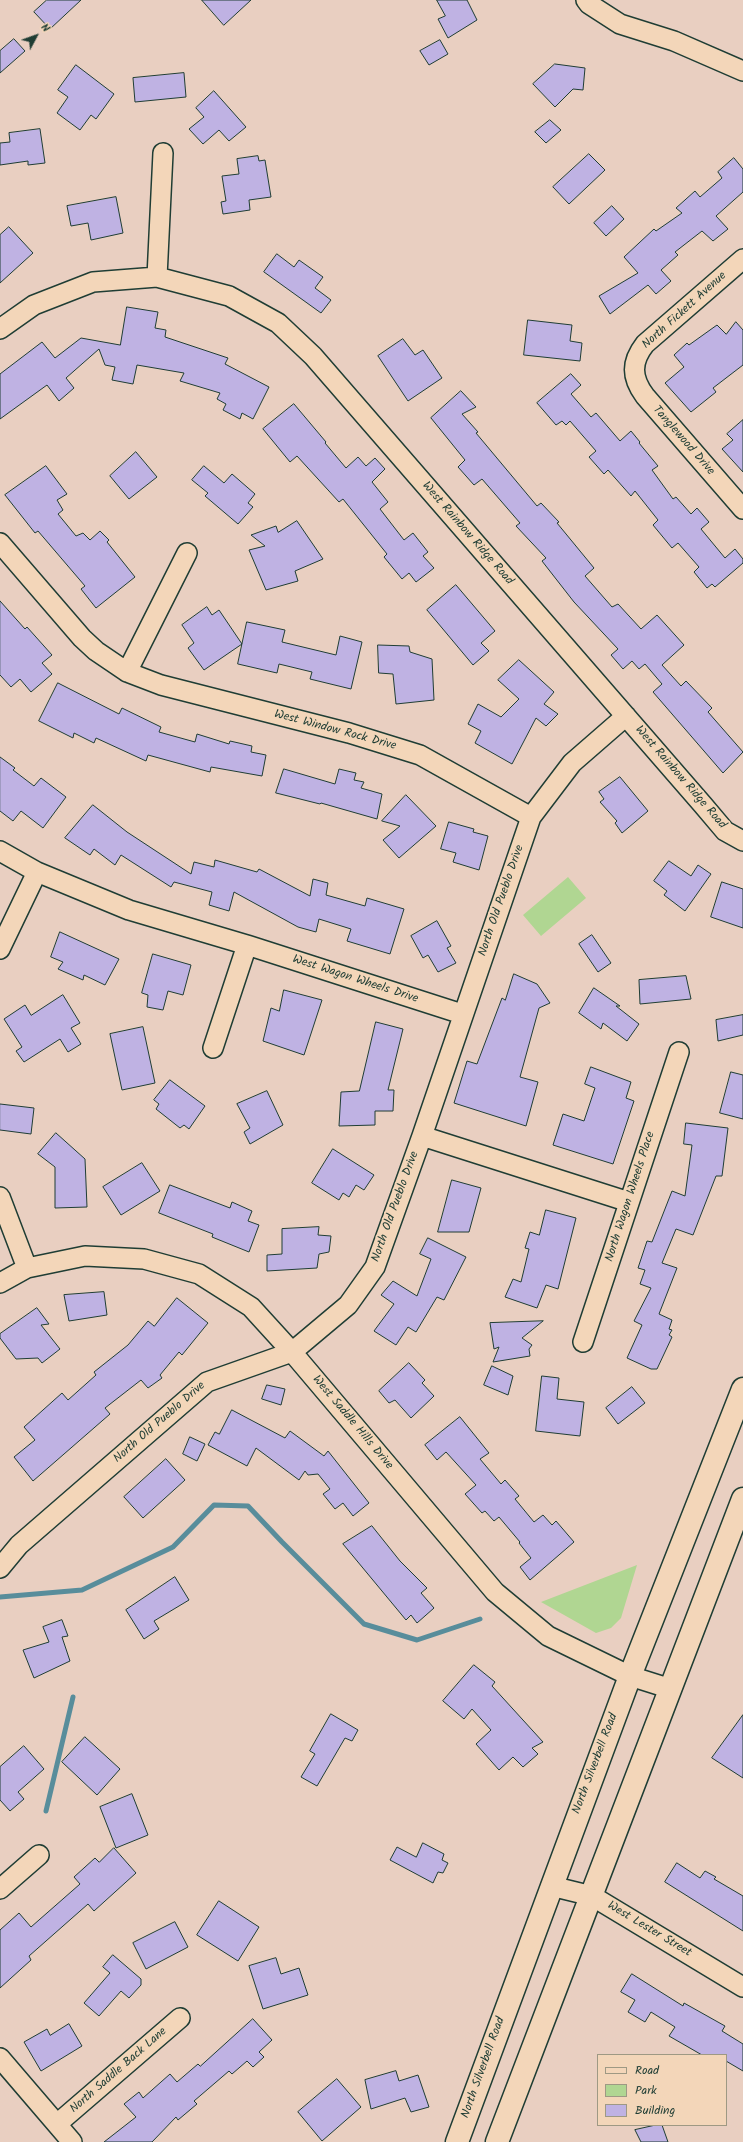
<!DOCTYPE html>
<html>
<head>
<meta charset="utf-8">
<style>
	body { margin:0 }
	#map { position:relative; width:743px; height:2142px; overflow:hidden; background:#e9cfc1; font-family:Kalam,sans-serif }
	canvas { display:block }
	.legend { position:absolute; left:597px; top:2054px; width:130px; height:72px; box-sizing:border-box; background:#f3d6b9; border:1px solid #9e9984; margin:0; padding:5px 7px; list-style:none; font-size:12px; color:#1f3d34 }
	.legend li { display:flex; align-items:center; gap:8px; height:20px }
	.legend b { width:20px; border:1px solid #9e9984 }
	.north { position:absolute; left:16px; top:16px; width:40px; height:40px; -webkit-text-stroke:3px #f3d6b9; paint-order:stroke; rotate:49deg; font-size:11px; font-weight:700; line-height:16px; text-align:center; color:#1f3d34 }
	.north::after { content:''; display:block; margin:auto; width:14px; height:18px; background:#1f3d34; clip-path:polygon(50% 0,100% 100%,50% 72%,0 100%) }
</style>
</head>
<body>
<div id="map">
<canvas width="743" height="2142"></canvas>
<ul class="legend">
<li><b style="height:5px;background:#f3d6b9"></b>Road</li>
<li><b style="height:11px;background:#b0d692"></b>Park</li>
<li><b style="height:11px;background:#bfb2e3"></b>Building</li>
</ul>
<div class="north">N</div>
</div>
<script>
const context = document.querySelector('canvas').getContext('2d');
context.lineJoin = 'round';
function fill(path, color) {
  context.fillStyle = color;
  context.fill(path, 'evenodd');
}
function strokePath(path, color, width, dash) {
  context.strokeStyle = color;
  context.lineWidth = width;
  context.lineCap = dash ? 'butt' : 'round';
  context.setLineDash(dash || []);
  context.stroke(path);
}
function drawText(font, color, halo, rows, align = 'center') {
  context.font = font + ' Kalam,sans-serif';
  context.lineWidth = 3.5;
  context.setLineDash([]);
  context.textBaseline = 'middle';
  context.strokeStyle = halo;
  context.fillStyle = color;
  for (const [text, x, y, turn = 0] of rows) {
    context.save();
    context.translate(x, y);
    context.rotate((+turn || 0) * Math.PI / 180);
    context.textAlign = isNaN(turn) ? turn : align;
    if (halo) context.strokeText(text, 0, 0);
    context.fillText(text, 0, 0);
    context.restore();
  }
}
fill(new Path2D(`
	M568,877L586,898L541,936L523,915Z
	M637,1565L621,1618L611,1628L596,1633L541,1602Z`), '#b0d692');
strokePath(new Path2D(`
	M0,1597L82,1590L173,1547L214,1505L248,1506L282,1542L364,1624L417,1640L480,1619
	M46,1811L73,1697`), '#588d9b', 5);
const building = new Path2D(`
	M47,0H81L50,29L34,12Z
	M202,0H251L224,25Z
	M437,0H467L477,20L448,38L438,19L445,16Z
	M14,39L25,51L0,73V51Z
	M440,40L448,54L429,65L420,51Z
	M555,64L585,68L583,90L573,89L555,107L533,84Z
	M76,65L114,94L96,119L91,115L80,130L57,113L68,97L58,90Z
	M184,73L186,97L135,102L133,78Z
	M214,91L246,127L229,141L219,130L203,144L189,129L204,117L196,108Z
	M550,120L561,130L546,143L535,132Z
	M40,129L45,163L28,165V161L0,165V143L10,142L9,133Z
	M589,154L605,170L569,204L553,187Z
	M258,156L259,161L265,160L271,197L249,200L250,210L223,214L221,202L226,201L222,176L239,174L237,159Z
	M734,158L743,169V192L716,216L728,229L713,241L702,231L675,252L678,255L661,270L671,281L656,294L648,285L610,314L599,296L638,273L624,257L654,229L656,231L682,213L676,208L695,191L700,197L722,178L718,172Z
	M116,197L123,233L91,240L88,223L71,226L67,206Z
	M612,206L624,219L606,236L594,223Z
	M9,227L33,253L0,283V235Z
	M277,254L294,267L299,260L323,277L315,288L331,300L321,313L264,272Z
	M127,307L158,312L155,328L166,330L165,337L228,358L225,364L269,387L253,419L242,413L240,419L223,410L226,404L217,399L220,393L180,381L184,373L137,365L133,384L112,380L115,367L105,365L99,349L66,378L74,388L59,401L47,385L0,419V374L42,342L55,358L81,338L120,345Z
	M528,320L572,325L570,341L582,343L580,361L524,355Z
	M736,322L743,330V365L713,388L716,392L691,412L665,383L684,367L674,355L687,343L689,345L717,325L726,334Z
	M403,339L415,355L423,350L442,378L408,401L378,356Z
	M571,374L581,385L571,394L591,417L596,413L620,441L631,431L640,442L639,443L658,466L652,470L673,499L676,497L691,514L697,508L709,522L701,529L725,558L735,549L743,559V563L715,587L712,584L707,588L694,572L699,567L678,543L672,548L653,525L658,520L635,491L631,496L608,470L604,474L589,457L596,451L570,421L566,425L562,421L556,425L537,403Z
	M461,391L476,407L462,414L478,432L476,433L537,506L541,503L559,522L557,523L594,568L585,576L612,607L618,604L641,629L657,615L684,645L662,665L681,686L686,681L712,708L708,712L743,752L723,773L653,692L662,684L645,664L639,669L632,661L623,669L611,655L618,649L574,602L542,561L546,558L516,526L520,523L482,479L474,485L458,467L465,460L431,418Z
	M294,404L326,442L325,443L346,468L358,457L366,466L375,458L385,469L372,482L388,502L380,509L404,540L413,533L428,552L423,556L434,568L416,582L409,573L402,579L384,557L387,554L343,499L339,502L297,456L290,462L263,429Z
	M743,420V472L722,449L733,440L727,434Z
	M136,452L157,477L129,499L110,476Z
	M46,466L67,494L57,500L63,510L58,514L76,536L83,533L90,540L100,531L109,540L107,542L135,577L96,608L81,589L85,586L38,531L35,533L5,495Z
	M204,466L224,483L232,474L255,494L248,503L253,507L238,524L205,496L208,493L192,480Z
	M297,521L323,559L295,571L298,581L266,590L249,550L265,546L251,535L276,526L278,532Z
	M456,585L495,631L481,643L489,651L473,665L427,610Z
	M0,601L25,629L27,627L52,655L42,663L52,674L31,692L20,679L11,687L0,675Z
	M207,607L212,615L219,610L242,644L204,670L188,648L194,643L182,625Z
	M247,622L285,630L282,642L336,655L340,636L362,642L351,689L310,679L312,672L279,664L277,673L238,664Z
	M378,645L409,646L410,652L432,659L434,700L396,704L393,674L379,673Z
	M519,660L554,692L544,704L558,714L546,726L536,718L512,764L475,743L481,731L468,724L478,704L501,717L519,699L498,680Z
	M58,683L119,714L122,708L161,727L159,732L195,742L197,734L229,744L230,741L252,746L251,752L266,755L262,776L211,767L210,772L148,755L146,761L96,738L94,743L74,733L73,738L39,721Z
	M0,757L15,768L13,770L34,786L41,778L66,797L43,828L21,811L13,821L0,811Z
	M284,769L335,784L339,769L356,773L354,780L364,782L361,788L382,794L377,819L321,803L320,804L276,793Z
	M620,777L648,811L622,833L615,823L617,821L600,802L604,799L599,792Z
	M406,795L436,826L399,858L383,840L400,826L382,821Z
	M93,805L127,832L191,874L194,862L214,867L215,860L257,872L259,869L310,896L313,879L328,883L326,895L365,906L367,898L404,909L390,954L347,941L351,929L319,919L316,932L298,927L234,892L229,911L209,905L212,892L174,882L171,887L121,855L115,865L94,849L90,855L65,838Z
	M449,822L474,829L473,832L488,836L479,870L453,862L456,853L441,849Z
	M669,861L691,876L698,865L711,874L685,911L664,895L667,891L654,881Z
	M722,882L743,889V928L711,917Z
	M437,921L451,946L447,948L456,963L438,972L428,955L423,958L411,936Z
	M60,932L119,959L105,985L84,975L83,980L58,969L63,962L51,957Z
	M592,935L611,963L598,972L579,944Z
	M153,954L191,965L183,995L168,991L163,1010L147,1007L148,995L142,993Z
	M514,974L537,984L550,1003L539,1008L520,1077L538,1082L526,1126L454,1103L467,1061L477,1064L502,998L505,1000Z
	M686,976L691,999L640,1004L639,980Z
	M594,988L620,1006H616L639,1024L627,1041L603,1023L601,1029L579,1013Z
	M284,990L322,1000L304,1055L263,1041L271,1008L279,1011Z
	M63,995L80,1023L71,1028L81,1044L68,1052L60,1039L24,1062L16,1051L22,1047L4,1019L25,1005L31,1015Z
	M743,1015V1035L718,1041L716,1020Z
	M376,1022L403,1029L388,1090H394L393,1111H375V1125L339,1126L341,1092L359,1091Z
	M143,1027L155,1083L122,1090L110,1034Z
	M591,1067L631,1082L626,1098L634,1101L613,1164L553,1145L563,1114L584,1121L595,1088L585,1084Z
	M731,1072L743,1075V1119L720,1113Z
	M170,1080L205,1106L189,1129L184,1125L180,1128L156,1109L159,1104L154,1100Z
	M267,1091L283,1125L250,1144L244,1132L250,1128L237,1104Z
	M0,1104L34,1108L31,1134L0,1130Z
	M686,1123L728,1128L722,1176H716L693,1235L676,1229L662,1263L677,1268L659,1314L672,1320L669,1329L672,1330L669,1335L672,1337L657,1369H651L627,1358L642,1325L634,1321L651,1288L640,1284L645,1270L638,1268L647,1241L652,1242L672,1191L685,1196L692,1145L684,1144Z
	M56,1133L85,1159L87,1207L55,1208V1167L38,1154Z
	M333,1149L374,1175L364,1190L356,1185L349,1197L343,1193L339,1200L312,1183Z
	M142,1163L160,1191L121,1215L103,1187Z
	M452,1180L481,1188L469,1232H438Z
	M170,1185L230,1208L232,1202L252,1211L248,1221L259,1225L249,1252L212,1237L213,1234L159,1213Z
	M546,1210L576,1218L558,1289L546,1285L537,1308L505,1297L513,1279L521,1282L529,1249L525,1248L530,1232L539,1235Z
	M319,1227L318,1235L331,1236L329,1252L319,1254L317,1268L267,1271V1255L282,1254V1229Z
	M428,1238L466,1257L444,1300L437,1297L416,1332L408,1327L396,1345L374,1331L394,1304L381,1295L393,1281L417,1296L431,1259L420,1254Z
	M104,1292L107,1315L69,1321L64,1295Z
	M177,1298L208,1323L182,1355L179,1352L160,1375L162,1378L148,1388L141,1380L105,1408L110,1414L33,1481L14,1457L35,1440L24,1427L62,1393L68,1400L96,1375L94,1372L128,1345L148,1321L154,1326Z
	M37,1308L49,1324L41,1325L60,1349L42,1363L38,1358L16,1359L0,1338V1334Z
	M543,1321L522,1338L532,1345L529,1349L530,1356L493,1362L499,1347L494,1349L490,1323Z
	M409,1363L425,1380L422,1383L434,1396L411,1418L395,1400L389,1403L379,1391Z
	M492,1366L513,1376L508,1395L484,1385Z
	M542,1376L559,1378L557,1399L584,1402L580,1436L536,1431Z
	M267,1385L285,1389L281,1405L262,1399Z
	M632,1387L645,1403L618,1424L606,1408Z
	M232,1410L285,1438L290,1431L324,1456L328,1451L369,1503L353,1516L343,1503L335,1509L323,1494L330,1489L318,1474L308,1475L305,1471L299,1480L256,1448L247,1466L208,1445L215,1432L219,1434Z
	M460,1417L489,1453L480,1459L501,1484L505,1480L519,1496L515,1499L534,1522L543,1515L552,1525L556,1521L574,1542L530,1580L520,1567L531,1558L519,1543L520,1542L499,1517L494,1521L485,1511L482,1513L465,1494L476,1485L446,1452L437,1460L425,1445Z
	M190,1437L205,1444L197,1461L183,1454Z
	M166,1459L185,1480L143,1518L124,1497Z
	M372,1526L400,1561L427,1588L421,1593L434,1608L417,1623L411,1615L406,1620L343,1544Z
	M175,1577L189,1600L154,1621L159,1629L144,1639L126,1610Z
	M62,1620L68,1636L62,1637L70,1661L34,1678L23,1650L49,1642L43,1627Z
	M474,1665L495,1682L492,1686L543,1742L532,1748L538,1754L523,1767L513,1757L499,1770L476,1744L491,1730L472,1709L464,1719L443,1701Z
	M331,1714L358,1730L352,1741L345,1738L317,1786L301,1777L315,1754L310,1751Z
	M743,1715V1778L712,1758Z
	M85,1737L120,1769L97,1795L62,1762Z
	M24,1746L44,1769L18,1792L24,1799L10,1811L0,1800V1767Z
	M132,1794L148,1835L116,1848L100,1807Z
	M423,1843L444,1854L442,1860L448,1863L443,1873L438,1872L433,1883L390,1860L397,1847L416,1857Z
	M114,1848L136,1873L94,1911L88,1904L29,1956L31,1960L0,1988V1930L19,1913L31,1927L80,1884L74,1877L95,1858L99,1862Z
	M677,1863L700,1878L705,1871L716,1877L714,1879L743,1896V1931L665,1882Z
	M219,1901L259,1927L238,1961L197,1935Z
	M175,1922L188,1947L146,1969L133,1943Z
	M113,1955L141,1979V1985L129,1998L121,1991L99,2016L84,2003L110,1973L103,1967Z
	M276,1958L281,1974L299,1968L308,1995L263,2009L249,1966Z
	M632,1974L683,2006L684,2003L725,2026L722,2031L743,2044V2071L726,2061V2055H702L669,2036L675,2027L651,2012L645,2022L628,2012L635,2000L621,1992Z
	M253,2019L272,2040L259,2052L264,2057L253,2067L247,2061L232,2074L229,2071L194,2101L197,2104L178,2120L176,2117L152,2142H104L136,2117L124,2104L139,2092L143,2098L170,2074L177,2082L198,2064L200,2066Z
	M69,2024L82,2046L41,2071L24,2042L47,2029L50,2035Z
	M396,2071L399,2081L418,2075L429,2107L411,2112L405,2098L371,2109L365,2080Z
	M337,2079L361,2107L322,2141L298,2112Z
	M656,2125H662L668,2142H641L635,2130Z`);
fill(building, '#bfb2e3');
strokePath(building, '#1f3d34', 1);
const minor = new Path2D(`
	M586,0L589,4L620,24L674,41L743,71
	M743,259L645,344C631,362 631,377 645,396L743,509
	M157,277L163,153
	M0,329L34,305L93,282L157,277L229,296L278,323L313,356L703,805L725,831L743,841
	M0,543L82,638L96,651L127,672L161,685L349,733L420,755L531,817
	M127,672L187,553
	M0,851L37,872L129,910L247,945L462,1014
	M0,949L37,872
	M213,1048L247,945
	M422,1136L629,1202
	M0,1197L27,1268
	M0,1283L27,1268L85,1256L144,1259L199,1274L251,1307L292,1352L495,1592L548,1636L630,1676L668,1688
	M583,1342L679,1052
	M0,1568L19,1545L207,1382L292,1352L348,1305L375,1267L422,1136L531,817L572,763L626,716
	M551,1886L592,1896L743,1987
	M0,1889L39,1855
	M0,2058L72,2142
	M57,2124L180,2018`);
const secondary = new Path2D(`
	M457,2142L630,1676L743,1389
	M497,2142C580,1928 659,1713 743,1499`);
strokePath(minor, '#1f3d34', 22);
strokePath(secondary, '#1f3d34', 25);
strokePath(minor, '#f3d6b9', 19);
strokePath(secondary, '#f3d6b9', 22);
drawText('12px', '#1f3d34', '#f3d6b9', [
	["North Fickett Avenue",685,311,-42],
	["Tanglewood Drive",683,441,49],
	["West Rainbow Ridge Road",467,534,49],
	["West Window Rock Drive",335,731,15],
	["West Rainbow Ridge Road",680,778,49],
	["North Old Pueblo Drive",502,901,-71],
	["West Wagon Wheels Drive",355,980,18],
	["North Wagon Wheels Place",631,1197,-72],
	["North Old Pueblo Drive",396,1207,-70],
	["North Old Pueblo Drive",160,1423,-41],
	["West Saddle Hills Drive",352,1423,50],
	["North Silverbell Road",596,1764,-69],
	["West Lester Street",649,1930,31],
	["North Silverbell Road",484,2068,-70],
	["North Saddle Back Lane",119,2071,-41]
]);
</script>
</body>
</html>
